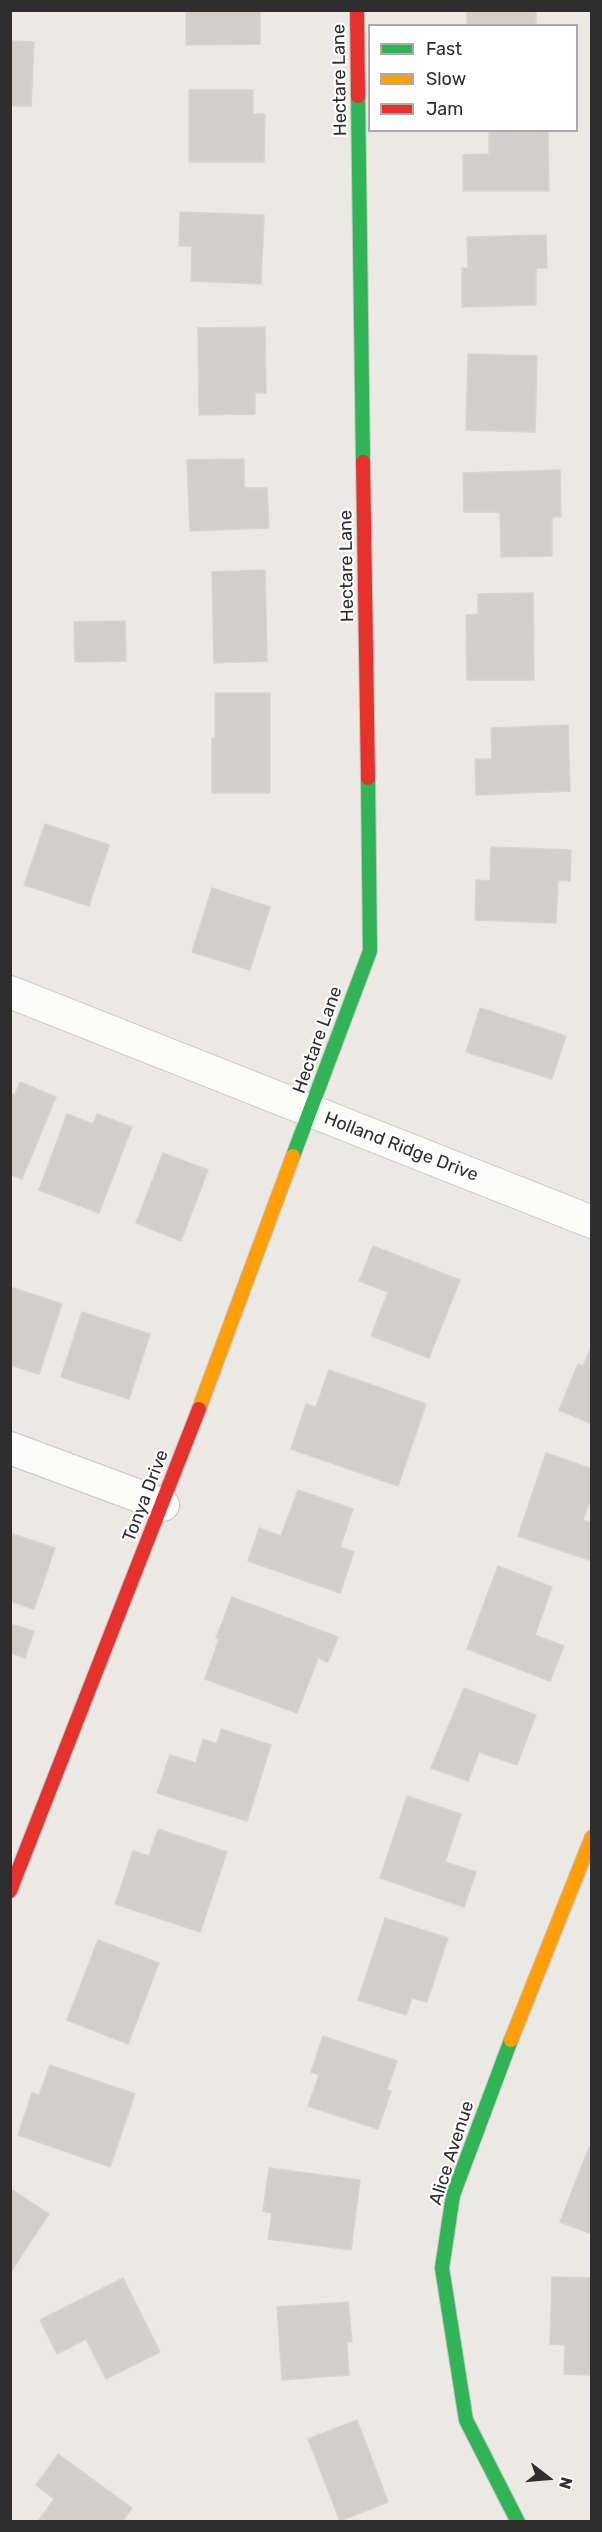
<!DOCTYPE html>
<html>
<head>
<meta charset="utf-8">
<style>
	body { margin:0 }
	#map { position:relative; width:602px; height:2532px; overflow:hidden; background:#ece8e4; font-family:Rubik,sans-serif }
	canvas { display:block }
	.frame { position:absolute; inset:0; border:12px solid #2e2e2e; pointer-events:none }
	.legend { position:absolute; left:368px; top:24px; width:210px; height:108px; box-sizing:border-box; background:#fff; border:2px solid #ababab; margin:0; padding:8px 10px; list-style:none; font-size:18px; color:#2e2e2e }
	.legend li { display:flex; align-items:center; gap:12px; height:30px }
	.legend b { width:30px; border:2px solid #ababab }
	.north { position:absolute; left:518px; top:2448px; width:60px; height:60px; -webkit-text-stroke:4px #fff; paint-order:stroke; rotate:106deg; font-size:16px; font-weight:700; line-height:24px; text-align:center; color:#2e2e2e }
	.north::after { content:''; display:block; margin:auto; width:21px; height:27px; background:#2e2e2e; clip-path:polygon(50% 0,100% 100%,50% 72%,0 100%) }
</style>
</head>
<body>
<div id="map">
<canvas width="602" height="2532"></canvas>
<div class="frame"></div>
<ul class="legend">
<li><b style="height:8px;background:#30b455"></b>Fast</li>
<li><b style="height:8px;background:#ff9f0a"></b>Slow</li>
<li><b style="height:8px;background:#e5322d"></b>Jam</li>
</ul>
<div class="north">N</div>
</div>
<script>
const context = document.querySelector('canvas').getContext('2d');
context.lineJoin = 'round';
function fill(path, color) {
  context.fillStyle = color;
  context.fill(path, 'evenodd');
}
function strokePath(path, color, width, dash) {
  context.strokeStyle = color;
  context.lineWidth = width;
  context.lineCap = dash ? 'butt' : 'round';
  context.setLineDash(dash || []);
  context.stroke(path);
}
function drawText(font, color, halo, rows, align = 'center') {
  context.font = font + ' Rubik,sans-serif';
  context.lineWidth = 4.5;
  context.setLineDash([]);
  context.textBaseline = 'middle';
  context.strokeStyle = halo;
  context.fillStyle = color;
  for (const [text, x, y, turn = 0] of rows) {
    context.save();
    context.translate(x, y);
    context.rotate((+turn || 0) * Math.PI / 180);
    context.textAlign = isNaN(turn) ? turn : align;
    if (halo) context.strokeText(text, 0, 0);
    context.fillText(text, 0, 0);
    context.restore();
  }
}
const building = new Path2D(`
	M186,10H260V44L186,45Z
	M467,10H536V26H467Z
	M10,41L34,42L31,106H10Z
	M189,90H253V114H265L264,162H189Z
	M489,130H548L549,191H463V155L489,154Z
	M180,212L264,215L261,284L191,281L192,246H179Z
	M546,235L547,268H536V305L462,307V268H468L467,237Z
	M265,327L266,393H255V414L199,415L198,328Z
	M468,354L537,356L535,432L466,430Z
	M244,459V488H267L269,528L190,531L187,460Z
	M560,470L561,517H552V556L501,557L500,512H464L463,473Z
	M265,570L267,661L214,663L212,572Z
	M533,593L534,680H467L466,615L478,614V594Z
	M125,621L126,661L75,662L74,622Z
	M215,693H270V793H212V738H215Z
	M568,725L570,791L476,795L475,759H492L491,728Z
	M45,824L109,845L89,906L24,885Z
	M491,847L571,850L570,881L558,880L556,923L475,920L476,880L490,881Z
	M212,888L270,907L250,970L192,952Z
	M480,1008L566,1036L552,1079L466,1052Z
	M20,1082L56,1097L22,1179L10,1174V1093L15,1095Z
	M67,1114L93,1124L97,1114L132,1127L99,1213L39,1190Z
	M163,1153L208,1170L181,1241L136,1223Z
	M373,1246L460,1280L429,1358L371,1336L388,1292L359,1281Z
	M10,1287L62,1304L39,1374L10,1365Z
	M82,1312L150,1334L129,1399L61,1377Z
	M592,1345V1424L559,1410L578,1364L583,1366Z
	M329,1370L426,1404L398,1486L291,1449L306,1404L316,1407Z
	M546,1453L592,1469V1496L583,1520L592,1523V1561L518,1536Z
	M298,1490L353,1509L340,1547L354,1552L340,1593L248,1561L259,1528L281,1536Z
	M10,1533L55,1548L34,1609L10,1601Z
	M498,1566L552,1587L535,1635L564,1646L550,1681L467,1649Z
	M232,1597L338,1637L328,1662L318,1658L297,1713L205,1679L219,1639L216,1638Z
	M10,1624L34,1631L25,1658L11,1653L10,1655Z
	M464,1688L536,1715L517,1765L479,1752L468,1781L431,1768Z
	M221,1729L271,1745L247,1821L157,1793L170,1755L196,1763L203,1739L217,1744Z
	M407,1796L461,1814L445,1862L476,1872L464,1907L380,1878Z
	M158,1829L227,1852L200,1932L115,1904L133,1851L149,1856Z
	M385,1918L448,1938L427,2002L412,1998L406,2015L358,2000Z
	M98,1940L159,1963L128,2044L67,2020Z
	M323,2036L397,2061L387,2090L391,2091L378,2129L308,2106L319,2075L311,2072Z
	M50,2065L135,2094L110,2167L18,2135L32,2093L39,2095Z
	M589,2147L592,2148V2234L560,2222Z
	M269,2168L360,2180L351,2250L268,2239L272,2213L263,2211Z
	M10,2188L49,2214L10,2273Z
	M552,2277L592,2278V2375L564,2374L565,2345L550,2344Z
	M123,2278L160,2352L106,2379L86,2339L57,2354L40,2320Z
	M348,2302L352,2342H347L349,2375L282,2380L277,2307Z
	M357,2420L388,2502L340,2521L308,2439Z
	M58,2454L132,2508L122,2522L39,2520L54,2499L36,2485Z`);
fill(building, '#d1cecb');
strokePath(building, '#d7d4d0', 1.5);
const street = new Path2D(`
	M10,992L592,1222
	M10,1448L163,1505`);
const fast = new Path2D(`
	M358,96L363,462
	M293,1156L370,951L368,778
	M511,2040L453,2195L442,2268L466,2420L518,2522`);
const slow = new Path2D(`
	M199,1409L293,1156
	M511,2040L592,1837`);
const jam = new Path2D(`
	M357,10L358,96
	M363,462L368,778
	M10,1891L199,1409`);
strokePath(street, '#c5c4c5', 34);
strokePath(fast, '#c5c4c5', 16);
strokePath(slow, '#c5c4c5', 16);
strokePath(jam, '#c5c4c5', 16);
strokePath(street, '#fcfcfb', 32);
strokePath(fast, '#30b455', 14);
strokePath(slow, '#ff9f0a', 14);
strokePath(jam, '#e5322d', 14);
drawText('18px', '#2e2e2e', '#fff', [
	["Hectare Lane",340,80,-91],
	["Hectare Lane",347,566,-91],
	["Hectare Lane",318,1040,-70],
	["Holland Ridge Drive",401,1147,21],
	["Tonya Drive",146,1496,-69],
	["Alice Avenue",452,2153,-72]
]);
</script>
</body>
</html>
